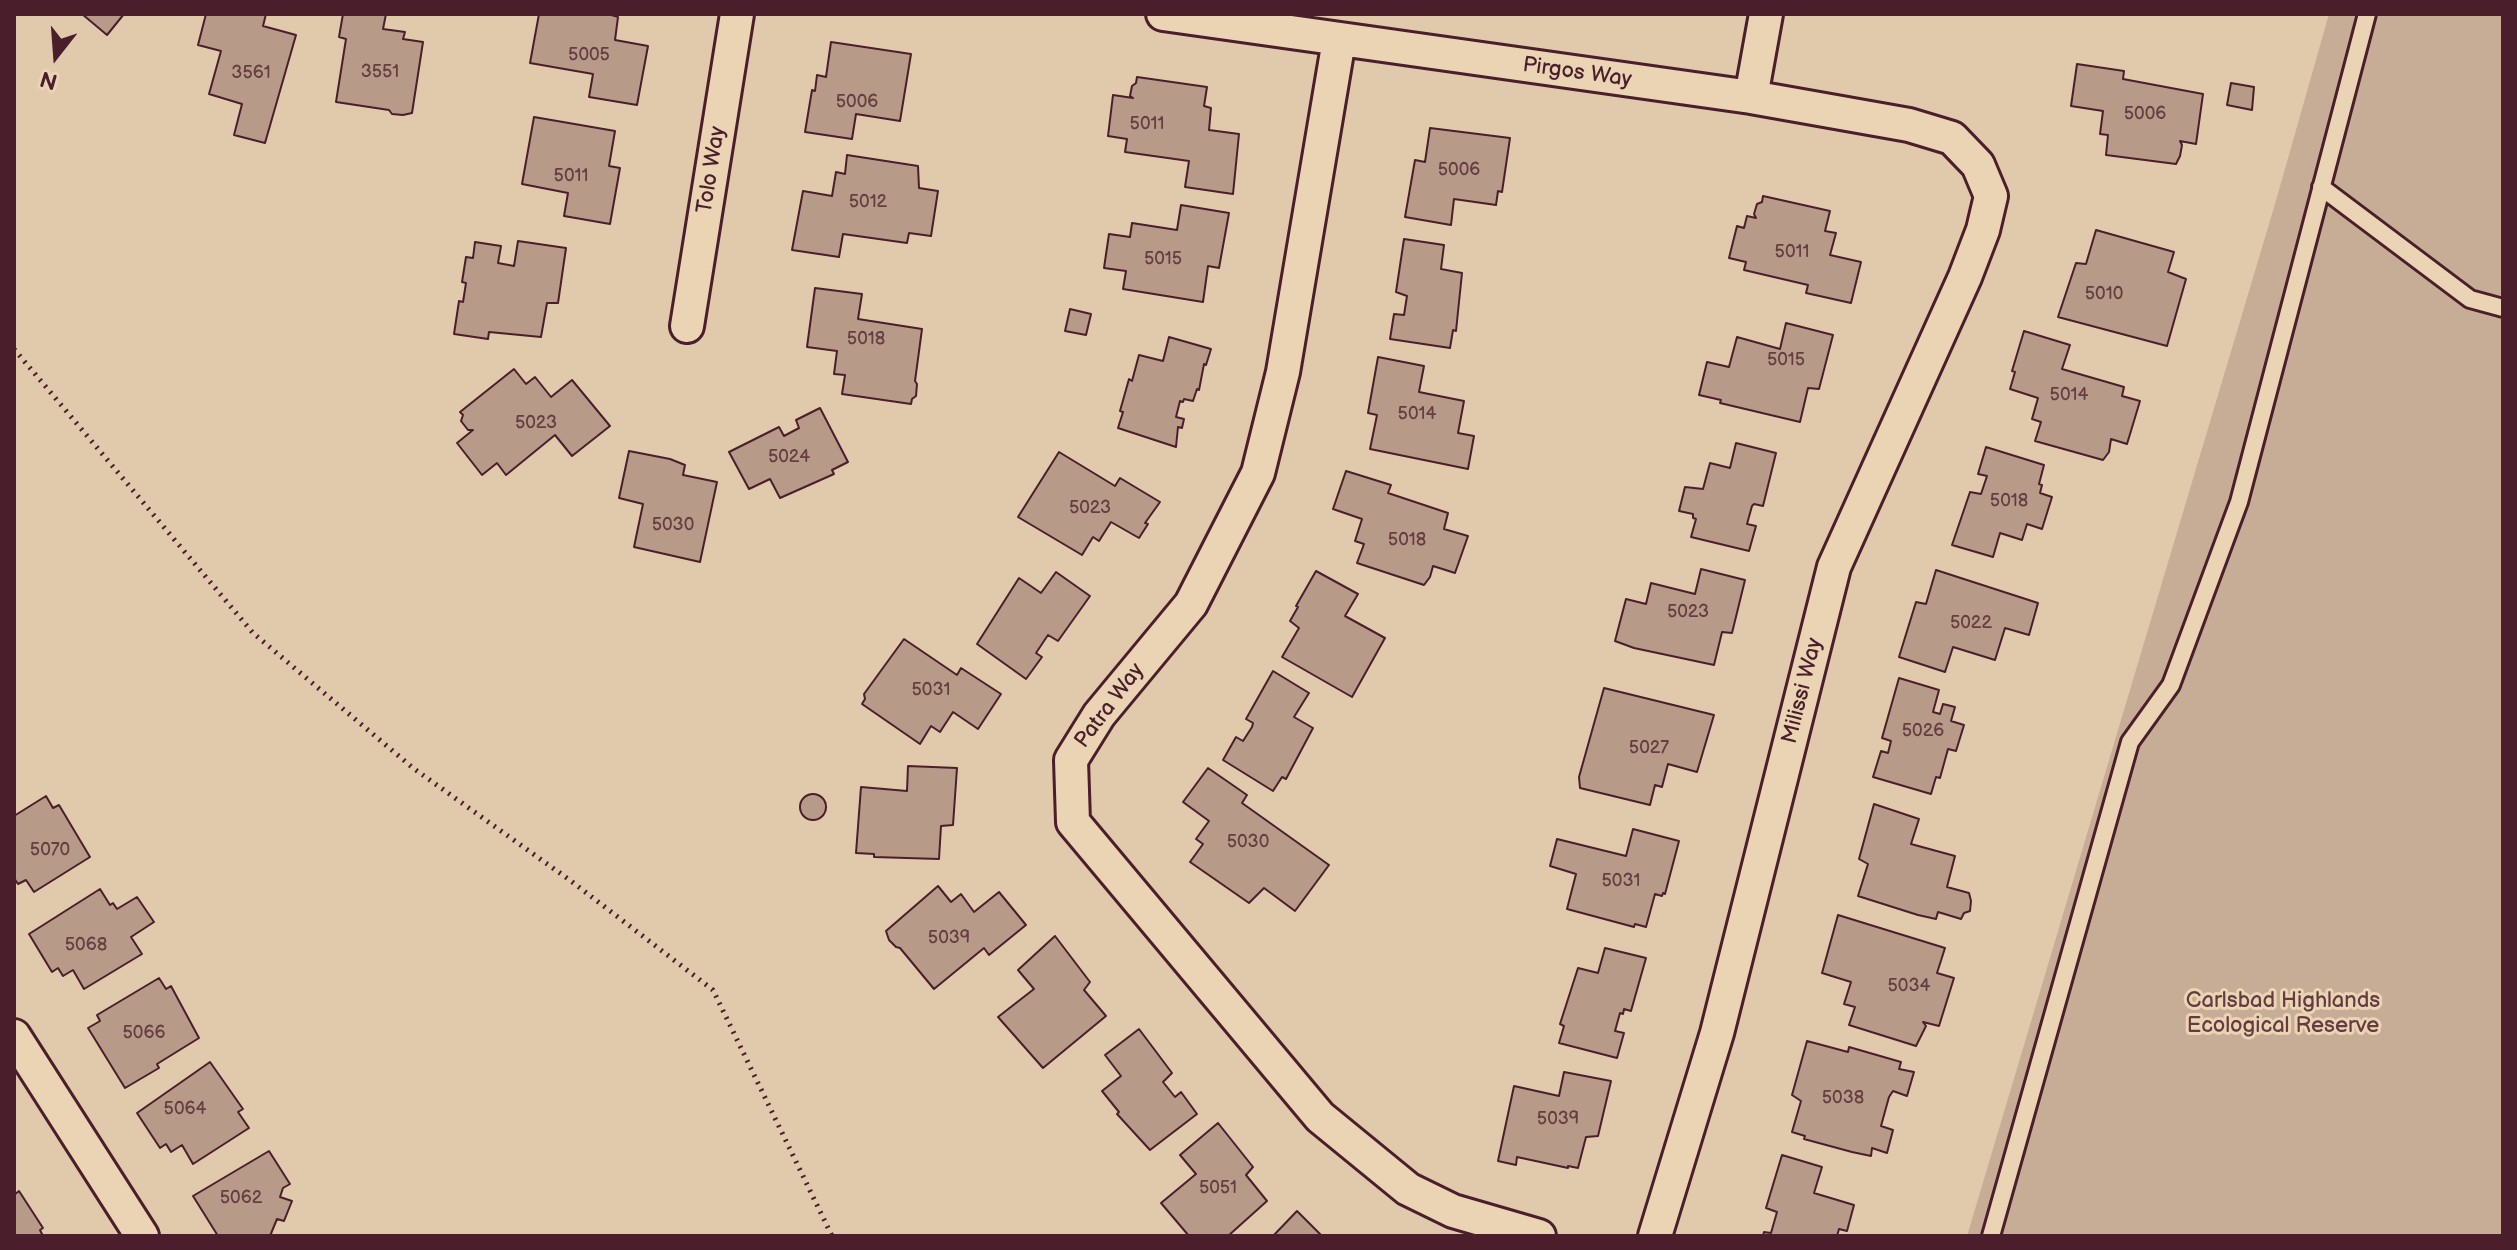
<!DOCTYPE html>
<html>
<head>
<meta charset="utf-8">
<style>
	body { margin:0 }
	#map { position:relative; width:2517px; height:1250px; overflow:hidden; background:#e1c9ac; font-family:"Balsamiq Sans",sans-serif }
	canvas { display:block }
	.frame { position:absolute; inset:0; border:16px solid #4a1f2b; pointer-events:none }
	.north { position:absolute; left:16px; top:16px; width:80px; height:80px; -webkit-text-stroke:6px #ebd4b4; paint-order:stroke; rotate:197deg; font-size:22px; font-weight:700; line-height:32px; text-align:center; color:#4a1f2b }
	.north::after { content:''; display:block; margin:auto; width:28px; height:36px; background:#4a1f2b; clip-path:polygon(50% 0,100% 100%,50% 72%,0 100%) }
</style>
</head>
<body>
<div id="map">
<canvas width="2517" height="1250"></canvas>
<div class="frame"></div>
<div class="north">N</div>
</div>
<script>
const context = document.querySelector('canvas').getContext('2d');
context.lineJoin = 'round';
function fill(path, color) {
  context.fillStyle = color;
  context.fill(path, 'evenodd');
}
function strokePath(path, color, width, dash) {
  context.strokeStyle = color;
  context.lineWidth = width;
  context.lineCap = dash ? 'butt' : 'round';
  context.setLineDash(dash || []);
  context.stroke(path);
}
function drawText(font, color, halo, rows, align = 'center') {
  context.font = font + ' "Balsamiq Sans",sans-serif';
  context.lineWidth = 6;
  context.setLineDash([]);
  context.textBaseline = 'middle';
  context.strokeStyle = halo;
  context.fillStyle = color;
  for (const [text, x, y, turn = 0] of rows) {
    context.save();
    context.translate(x, y);
    context.rotate((+turn || 0) * Math.PI / 180);
    context.textAlign = isNaN(turn) ? turn : align;
    if (halo) context.strokeText(text, 0, 0);
    context.fillText(text, 0, 0);
    context.restore();
  }
}
fill(new Path2D(`
	M2329,14H2503V1236H1967L2275,204Z`), '#c8ad96');
const building = new Path2D(`
	M82,14H124L107,35Z
	M206,14H266L263,26L296,35L265,143L234,135L242,104L209,94L221,51L198,45Z
	M343,14H386L383,29L405,32L403,39L423,42L412,113L403,115L392,114L389,110L336,102L346,39L339,37Z
	M539,14H608L618,17L615,40L648,46L637,105L589,97L593,74L530,63Z
	M831,42L911,54L900,121L856,114L852,139L805,132L812,90L815,91L817,75L826,77Z
	M2077,64L2124,71L2123,79L2203,94L2196,144L2180,141L2182,145L2180,156L2176,164L2106,155L2108,135L2100,134L2103,111L2071,106Z
	M1137,77L1207,87L1204,106L1211,108L1209,130L1239,134L1233,194L1185,187L1189,161L1125,152L1127,139L1108,136L1113,95L1133,98L1130,96L1132,86L1136,83Z
	M2231,83L2254,87L2252,110L2227,105Z
	M534,117L615,131L609,166L620,168L610,224L564,216L568,193L522,184Z
	M1430,128L1510,138L1502,192L1498,191L1496,205L1454,199L1451,225L1405,217L1415,160L1425,162Z
	M847,155L918,166L919,188L938,191L931,236L909,233L907,243L843,234L839,257L792,250L803,191L832,196L836,172L845,174Z
	M1763,196L1830,211L1825,231L1836,233L1830,255L1861,262L1851,303L1806,293L1808,285L1744,270L1746,262L1729,258L1737,226L1744,228L1747,216L1756,218L1754,214L1757,204L1762,202Z
	M1181,205L1229,213L1219,268L1208,266L1203,302L1123,289L1126,271L1104,268L1109,234L1130,237L1132,223L1177,230Z
	M2096,230L2174,252L2168,272L2186,279L2167,346L2058,317L2076,263L2086,264Z
	M1404,239L1444,245L1441,269L1462,273L1456,331L1453,330L1450,348L1390,339L1394,314L1404,315L1407,296L1396,292Z
	M518,241L566,248L558,303H547L541,337L489,332L488,339L454,334L459,301L463,302L466,283L462,282L466,257L473,258L475,242L501,246L498,263L514,266Z
	M815,288L862,294L858,319L922,329L915,381L917,384L916,396L912,399L911,404L842,394L845,375L834,374L837,351L807,347Z
	M1070,309L1091,314L1086,335L1065,331Z
	M1786,323L1833,335L1819,389L1808,388L1800,422L1720,403L1721,400L1699,395L1707,362L1729,367L1737,337L1780,349Z
	M2024,331L2070,345L2062,369L2124,387L2122,396L2140,401L2127,444L2111,439L2109,452L2103,460L2035,441L2041,422L2032,419L2038,398L2010,389L2015,372L2012,371Z
	M1169,337L1211,349L1206,365L1204,364L1199,390L1197,389L1193,401L1184,399L1183,402L1180,401L1176,417L1184,419L1182,428L1178,427L1176,447L1118,428L1123,412L1120,411L1129,379L1132,381L1139,355L1163,361Z
	M1378,357L1424,366L1419,392L1464,401L1458,433L1474,436L1468,469L1370,449L1377,415L1368,413Z
	M514,369L526,384L535,377L551,397L572,380L610,426L572,456L555,435L506,475L497,463L482,475L457,443L473,430H468L461,421L463,415L460,412Z
	M820,408L848,462L832,470L834,474L780,498L770,479L749,489L729,452L779,427L784,436L799,428L796,420Z
	M1736,443L1776,453L1763,506L1754,504L1752,506L1747,524L1756,526L1749,551L1691,537L1696,519L1693,518V514L1679,511L1685,487L1703,489L1710,463L1730,468Z
	M1986,447L2044,465L2039,484L2042,485L2040,493L2052,497L2042,529L2027,524L2022,540L2000,533L1993,557L1952,545L1970,492L1981,494L1987,476L1978,474Z
	M629,451L670,459L685,465L683,475L717,482L700,562L634,547L643,504L619,498Z
	M1059,452L1115,486L1120,478L1160,502L1145,523L1148,524L1139,538L1111,522L1099,541L1093,537L1082,555L1018,517Z
	M1346,471L1391,485L1388,493L1448,513L1444,529L1468,536L1455,573L1433,566L1430,577L1424,585L1357,563L1364,544L1355,541L1362,519L1333,509Z
	M1701,569L1745,580L1732,633L1722,632L1714,665L1634,648L1615,641L1626,599L1646,604L1651,583L1695,594Z
	M1936,570L2038,603L2029,635L2005,628L1995,660L1953,647L1945,672L1899,657L1916,602L1926,604Z
	M1316,571L1358,594L1345,616L1385,638L1352,697L1282,657L1299,628L1290,621L1298,607L1296,606Z
	M1056,572L1090,596L1058,641L1048,635L1036,653L1042,657L1026,679L977,644L1019,578L1041,593Z
	M904,639L957,675L961,668L1001,694L978,729L953,712L940,732L931,726L920,744L862,704L865,699L864,694Z
	M1273,671L1309,693L1294,717L1313,728L1286,779L1282,777L1273,791L1223,760L1236,737L1243,741L1252,727L1253,723L1246,719Z
	M1899,678L1939,690L1933,712L1940,714L1943,704L1955,707L1951,721L1964,725L1956,751L1948,749L1940,778L1936,777L1931,794L1873,777L1881,751L1888,753L1891,741L1882,738Z
	M1604,688L1714,715L1697,772L1668,764L1662,787L1655,785L1650,805L1580,788L1579,777Z
	M908,766L957,768L953,825L941,826L939,859L874,857V854L856,853L861,787L907,791Z
	M1208,768L1247,795L1242,803L1329,865L1295,911L1264,888L1249,903L1190,862L1203,844L1196,839L1209,821L1183,802Z
	M800 807a13 13 0 1 1 26 0a13 13 0 1 1-26 0Z
	M46,796L53,808L59,805L90,857L34,892L26,880L18,884L14,878V816Z
	M1874,804L1919,819L1911,844L1955,856L1947,887L1969,893L1971,901L1970,911L1964,913L1961,919L1938,912L1936,919L1918,915L1858,896L1868,864L1859,859Z
	M1633,829L1679,841L1665,894L1663,893L1662,896L1655,894L1646,927L1635,924L1634,927L1567,909L1576,874L1550,866L1557,839L1626,856Z
	M938,886L951,902L961,894L974,912L999,892L1026,925L989,955L984,948L934,989L900,948L896,947L889,940L886,931Z
	M100,889L110,905L113,903L117,909L137,897L154,922L131,937L142,954L84,989L73,970L63,976L58,968L52,972L29,934Z
	M1838,915L1945,948L1937,973L1954,978L1939,1026L1923,1022L1926,1026L1916,1046L1849,1025L1855,1007L1844,1004L1851,982L1822,973Z
	M1055,936L1090,982L1084,990L1106,1016L1043,1068L998,1017L1034,989L1018,970Z
	M1605,948L1646,958L1631,1011L1624,1009L1623,1014L1620,1013L1615,1031L1624,1033L1617,1058L1559,1043L1564,1026L1560,1024L1578,968L1598,973Z
	M159,978L166,989L171,986L199,1038L157,1064L159,1068L125,1088L88,1028L100,1021L97,1015Z
	M1139,1029L1172,1073L1163,1082L1175,1097L1181,1092L1197,1114L1150,1150L1117,1114L1119,1112L1102,1091L1121,1076L1105,1055Z
	M1807,1041L1848,1052L1849,1047L1901,1062L1899,1069L1914,1072L1907,1096L1893,1091L1889,1097L1881,1126L1893,1130L1887,1153L1872,1148L1871,1156L1852,1152L1804,1139L1805,1136L1792,1132L1801,1101L1792,1095Z
	M210,1062L243,1109L238,1112L249,1128L193,1164L182,1145L171,1152L166,1144L160,1148L137,1113Z
	M1564,1072L1611,1081L1598,1136L1586,1137L1578,1168L1568,1166V1168L1517,1157L1516,1165L1498,1161L1514,1086L1559,1096Z
	M1218,1123L1253,1167L1246,1175L1267,1201L1228,1236H1189L1161,1203L1196,1174L1180,1155Z
	M269,1151L290,1184L283,1188L280,1197L292,1201L284,1221L277,1219L270,1236H218L193,1196Z
	M1782,1155L1822,1167L1814,1193L1854,1205L1847,1231L1839,1229L1837,1236H1763L1764,1232L1771,1233L1777,1212L1766,1208Z
	M19,1191L43,1228L40,1230L43,1236H14V1195Z
	M1297,1211L1322,1236H1273Z`);
fill(building, '#b79a88');
strokePath(building, '#4a1f2b', 2);
const service = new Path2D(`
	M2321,187L2470,299L2503,308
	M1991,1236L2130,742L2171,685L2239,502L2367,14`);
const minor = new Path2D(`
	M1163,14L1751,97L1909,125L1952,138L1978,165L1991,196L1983,230L1965,277L1834,567L1717,1033L1655,1236
	M1339,40L1283,372L1258,473L1191,604L1099,715L1071,760L1073,822L1320,1117L1408,1189L1453,1211L1539,1236
	M1751,97L1766,14
	M687,326L737,14
	M14,1036L142,1236`);
strokePath(service, '#4a1f2b', 22);
strokePath(minor, '#4a1f2b', 38);
strokePath(new Path2D(`
	M14,349L253,633L413,768L571,881L713,990L832,1236`), '#4a1f2b', 5, [2, 6]);
strokePath(service, '#ebd4b4', 16);
strokePath(minor, '#ebd4b4', 32);
drawText('18px', '#653e42', null, [
	["5005",589,55],
	["3551",380,72],
	["3561",251,73],
	["5006",857,102],
	["5006",2145,114],
	["5011",1147,124],
	["5006",1459,170],
	["5011",571,176],
	["5012",868,202],
	["5011",1792,252],
	["5015",1163,259],
	["5010",2104,294],
	["5018",866,339],
	["5015",1786,360],
	["5014",2069,395],
	["5014",1417,414],
	["5023",536,423],
	["5024",789,457],
	["5018",2009,501],
	["5023",1090,508],
	["5030",673,525],
	["5018",1407,540],
	["5023",1688,612],
	["5022",1971,623],
	["5031",931,690],
	["5026",1923,731],
	["5027",1649,748],
	["5030",1248,842],
	["5070",50,850],
	["5031",1621,881],
	["5039",949,938],
	["5068",86,945],
	["5034",1909,986],
	["5066",144,1033],
	["5038",1843,1098],
	["5064",185,1109],
	["5039",1558,1119],
	["5051",1218,1188],
	["5062",241,1198]
]);
drawText('22px', '#4a1f2b', '#ebd4b4', [
	["Pirgos Way",1577,73,8],
	["Tolo Way",712,170,-81],
	["Milissi Way",1803,691,-76],
	["Patra Way",1110,706,-53]
]);
drawText('22px', '#633b40', '#ebd4b4', [
	["Carlsbad Highlands",2283,1001],
	["Ecological Reserve",2283,1026]
]);
</script>
</body>
</html>
